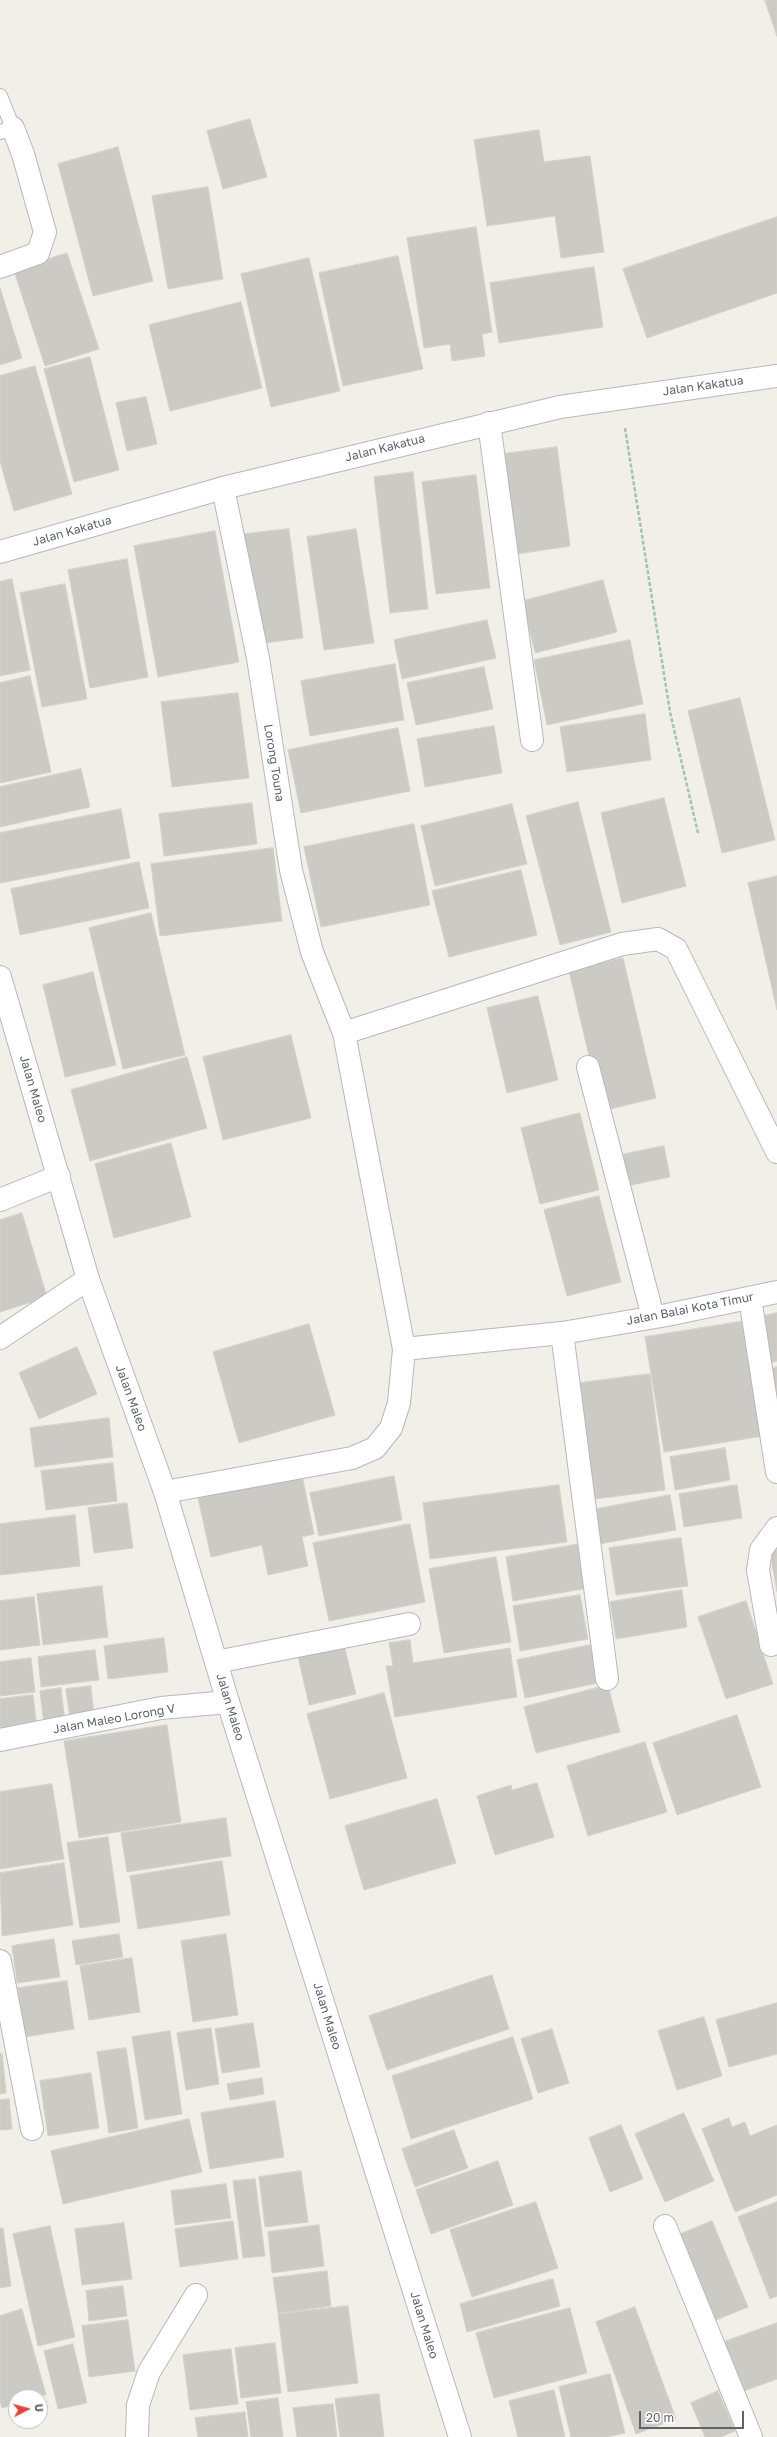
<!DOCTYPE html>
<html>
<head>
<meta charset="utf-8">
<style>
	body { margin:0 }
	#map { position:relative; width:777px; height:2437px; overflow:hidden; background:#f1efe8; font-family:"Golos Text",sans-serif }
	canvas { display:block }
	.north { position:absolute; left:8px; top:2389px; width:40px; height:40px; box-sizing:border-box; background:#fff; border:1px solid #bfc1c3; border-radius:50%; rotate:84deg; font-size:11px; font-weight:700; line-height:16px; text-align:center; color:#5f6368 }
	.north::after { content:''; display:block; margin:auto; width:14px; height:18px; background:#ea4335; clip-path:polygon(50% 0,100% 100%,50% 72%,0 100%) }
	.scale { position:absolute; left:639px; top:2411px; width:105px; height:18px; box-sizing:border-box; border:2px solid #5f6368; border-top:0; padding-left:5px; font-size:12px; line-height:14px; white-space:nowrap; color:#5f6368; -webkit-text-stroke:3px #fff; paint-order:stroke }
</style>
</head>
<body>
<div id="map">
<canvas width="777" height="2437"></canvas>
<div class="north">U</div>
<div class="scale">20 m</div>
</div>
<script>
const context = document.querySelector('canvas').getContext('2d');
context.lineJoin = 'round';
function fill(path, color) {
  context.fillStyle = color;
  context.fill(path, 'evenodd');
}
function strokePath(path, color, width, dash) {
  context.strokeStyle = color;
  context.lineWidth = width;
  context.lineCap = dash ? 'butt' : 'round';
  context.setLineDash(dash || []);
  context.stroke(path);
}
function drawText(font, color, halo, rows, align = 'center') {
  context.font = font + ' "Golos Text",sans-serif';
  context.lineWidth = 3.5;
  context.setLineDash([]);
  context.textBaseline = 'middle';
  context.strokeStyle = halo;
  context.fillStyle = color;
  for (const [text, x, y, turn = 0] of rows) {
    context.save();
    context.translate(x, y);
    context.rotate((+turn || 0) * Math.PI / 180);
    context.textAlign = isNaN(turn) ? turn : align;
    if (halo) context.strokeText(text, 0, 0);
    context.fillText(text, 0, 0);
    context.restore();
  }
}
const building = new Path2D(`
	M765,0H777V36Z
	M250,119L267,177L223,189L207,131Z
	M539,130L544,162L590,156L604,252L561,258L555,216L487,226L474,140Z
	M118,147L153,281L93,296L58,164Z
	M208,187L223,279L168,289L152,196Z
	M777,217V293L647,338L623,269Z
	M476,227L492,332L482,334L485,356L452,361L450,344L424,348L407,238Z
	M67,253L99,349L45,366L14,271Z
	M398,256L423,369L343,386L319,273Z
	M309,258L340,391L271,407L241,274Z
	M594,267L603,327L499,343L490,283Z
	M0,288L22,358L0,365Z
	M241,302L262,388L170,411L149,325Z
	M90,357L119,470L74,482L44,369Z
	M35,366L72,494L14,511L0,461V376Z
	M146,397L157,444L127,451L116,403Z
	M557,447L570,546L517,554L503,454Z
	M413,472L428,609L390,613L374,477Z
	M476,475L490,588L436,594L422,482Z
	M289,529L303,638L257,644L244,534Z
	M356,529L374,643L324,650L307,537Z
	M215,531L239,662L158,677L134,546Z
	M127,559L148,677L90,688L68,570Z
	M12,579L30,670L0,676V582Z
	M603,580L617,632L535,653L523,601Z
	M65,584L87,699L42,707L20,593Z
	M487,620L496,658L402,679L394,640Z
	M630,640L643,704L547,725L534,660Z
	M395,664L404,720L310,736L301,681Z
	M484,667L493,709L416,725L407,683Z
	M30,676L51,772L0,783V683Z
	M238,693L249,778L172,787L161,702Z
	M740,698L775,840L722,853L688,711Z
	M645,714L651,760L567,772L560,727Z
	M494,726L502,773L425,787L417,739Z
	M398,728L410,791L301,813L288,750Z
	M81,769L90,807L0,827V787Z
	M664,798L686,886L622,903L601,813Z
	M578,802L611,932L560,945L526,816Z
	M252,803L257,844L164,856L159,814Z
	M512,804L527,864L435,886L421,826Z
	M121,809L130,858L0,883V833Z
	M414,824L430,905L321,927L304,847Z
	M273,848L282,921L160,936L151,864Z
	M139,862L149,908L20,935L11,889Z
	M521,870L537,935L449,957L432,891Z
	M777,876V1010L748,883Z
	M151,913L185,1055L123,1069L89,928Z
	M623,958L656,1098L602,1111L569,971Z
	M93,972L116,1065L65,1077L43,985Z
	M538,996L558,1080L507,1093L487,1008Z
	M291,1035L311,1118L223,1140L203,1057Z
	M187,1057L207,1128L90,1161L71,1090Z
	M580,1113L599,1190L540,1204L521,1128Z
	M171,1143L191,1217L114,1238L95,1164Z
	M664,1146L670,1177L617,1188L611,1157Z
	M599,1196L621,1282L567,1296L544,1210Z
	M22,1213L47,1297L0,1312V1220Z
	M777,1313V1361L768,1363L759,1317Z
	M745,1321L763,1436L664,1452L645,1337Z
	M309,1324L335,1415L239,1443L213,1352Z
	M77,1347L97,1394L39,1419L19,1373Z
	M777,1367V1406L770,1369Z
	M650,1374L665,1490L595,1499L579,1383Z
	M109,1418L113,1457L35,1467L30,1428Z
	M725,1448L730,1480L675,1490L670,1457Z
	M113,1463L117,1501L46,1510L41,1471Z
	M302,1475L314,1534L302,1537L308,1566L268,1575L262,1545L211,1557L198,1498Z
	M394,1476L402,1520L319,1536L310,1493Z
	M559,1485L567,1542L430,1559L423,1503Z
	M737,1485L742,1518L684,1527L679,1494Z
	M670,1495L676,1530L599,1544L592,1510Z
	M127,1503L133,1548L94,1553L88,1508Z
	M75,1515L80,1566L0,1575V1524Z
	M410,1524L425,1602L329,1621L313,1543Z
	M681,1538L688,1586L616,1595L609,1548Z
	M580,1544L588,1588L513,1601L506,1557Z
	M777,1550V1592L770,1552Z
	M496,1557L511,1642L444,1653L429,1569Z
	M102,1586L108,1637L43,1645L37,1594Z
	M682,1590L687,1627L616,1639L610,1602Z
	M580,1595L588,1639L520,1651L513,1606Z
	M34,1597L40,1645L0,1650V1601Z
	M746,1601L773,1684L726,1699L698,1617Z
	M164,1638L168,1672L108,1679L104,1646Z
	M410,1640L413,1663L510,1648L517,1697L395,1717L386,1666H393L389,1643Z
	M344,1645L356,1694L309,1705L298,1656Z
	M590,1645L598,1683L525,1698L517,1660Z
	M95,1650L99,1680L41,1687L38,1657Z
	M31,1658L35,1692L0,1696V1662Z
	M608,1685L620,1732L536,1753L524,1707Z
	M91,1686L94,1716L70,1719L66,1689Z
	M61,1688L65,1722L44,1725L40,1691Z
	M384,1693L407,1778L330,1799L307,1714Z
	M33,1695L37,1728L0,1733V1699Z
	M737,1715L761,1787L677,1815L653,1743Z
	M167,1725L181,1822L79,1838L64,1741Z
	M645,1742L667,1812L588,1836L567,1766Z
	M537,1783L554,1837L495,1855L477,1796L511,1785L512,1790Z
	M52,1784L64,1859L0,1869V1792Z
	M437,1799L456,1863L364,1890L345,1826Z
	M226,1818L231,1856L127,1872L121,1833Z
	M108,1837L120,1922L80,1928L67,1843Z
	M222,1861L230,1915L138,1929L130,1876Z
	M64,1863L73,1925L2,1936L0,1873Z
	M119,1934L123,1957L76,1965L72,1941Z
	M226,1934L238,2015L193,2022L181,1941Z
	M54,1939L60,1977L17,1983L12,1946Z
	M132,1958L140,2012L89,2020L80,1966Z
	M492,1975L509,2029L387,2070L369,2016Z
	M67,1981L74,2029L25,2037L18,1988Z
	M777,2003V2054L729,2067L716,2020Z
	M704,2017L722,2076L677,2090L658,2031Z
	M253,2023L260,2067L222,2073L215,2029Z
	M211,2028L219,2084L186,2090L177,2033Z
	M552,2029L569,2083L538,2093L521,2039Z
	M170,2031L182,2114L145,2120L132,2037Z
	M513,2037L533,2099L411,2139L392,2076Z
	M126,2048L138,2128L109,2133L97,2052Z
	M2,2053L6,2093L0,2094V2054Z
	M91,2073L99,2128L48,2136L40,2081Z
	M262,2078L264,2094L230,2100L227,2084Z
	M9,2099L12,2129L0,2130V2100Z
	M275,2101L284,2157L210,2169L201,2113Z
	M684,2113L714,2181L665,2202L635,2134Z
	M729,2118L732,2127L745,2122L750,2136L777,2125V2195L735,2212L702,2129Z
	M189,2119L202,2172L63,2204L51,2151Z
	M621,2125L643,2179L610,2192L589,2138Z
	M454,2130L468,2168L415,2187L402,2149Z
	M498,2161L513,2205L431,2234L416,2190Z
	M301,2171L308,2222L265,2227L259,2177Z
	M255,2179L265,2256L243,2258L233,2181Z
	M226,2184L231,2218L175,2225L171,2191Z
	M536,2202L558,2268L472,2297L450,2230Z
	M777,2202V2296L770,2299L738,2217Z
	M233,2221L238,2259L180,2267L175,2229Z
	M712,2221L748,2307L706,2324L671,2238Z
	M124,2223L132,2279L82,2285L75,2229Z
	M319,2225L324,2266L272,2273L268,2232Z
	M50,2226L75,2337L38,2346L13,2234Z
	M0,2228H3L11,2286L0,2288Z
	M327,2271L331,2306L278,2313L273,2278Z
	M553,2279L560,2306L467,2332L460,2304Z
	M123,2286L127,2316L89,2321L86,2291Z
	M348,2306L358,2383L288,2392L278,2314Z
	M635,2307L676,2419L636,2434L596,2322Z
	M570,2308L587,2373L494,2398L476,2333Z
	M22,2309L46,2395L16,2397V2404L2,2408L0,2401V2316Z
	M128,2320L135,2371L89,2377L82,2326Z
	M777,2323V2379L738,2393L721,2343Z
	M275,2343L281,2393L241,2398L235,2348Z
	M73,2344L87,2403L58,2409L44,2351Z
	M231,2349L238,2404L190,2410L183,2355Z
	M610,2374L625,2433L607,2437H571L559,2387Z
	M554,2390L565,2437H518L509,2401Z
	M718,2391L735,2431L721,2437H705L691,2403Z
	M379,2394L384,2437H340L335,2399Z
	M278,2398L283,2437H251L246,2402Z
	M333,2404L337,2437H297L293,2408Z
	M245,2412L248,2437H198L195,2418Z`);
fill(building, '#cccac5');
strokePath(building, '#d6d1c6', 1);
const service = new Path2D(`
	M0,96L13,128L0,132`);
const minor = new Path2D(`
	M0,267L38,253L45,232L23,154L13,128
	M489,423L532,740
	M344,1033L622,944L658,939L676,949L777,1152
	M588,1067L653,1317
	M0,1200L59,1176
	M750,1298L777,1472
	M562,1333L607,1679
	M0,1338L88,1279
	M404,1349L562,1333L667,1315L777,1292
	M165,1492L352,1458L375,1448L391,1428L399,1403L404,1349L344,1033L312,952L291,870L258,658L223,488
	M771,1645L758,1570L761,1550L777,1528
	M216,1662L409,1624
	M0,1740L161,1708L228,1702
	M0,1961L32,2129
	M665,2226L751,2437
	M137,2437L138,2405L149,2372L196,2295`);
const tertiary = new Path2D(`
	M0,552L223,488L560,407L777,376
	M0,977L88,1279L165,1492L228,1702L460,2437`);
strokePath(service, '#b5b8bc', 16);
strokePath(minor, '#b5b8bc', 24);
strokePath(tertiary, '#b5b8bc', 24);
strokePath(new Path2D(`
	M625,428L670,712L698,833`), '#9cc7a9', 2.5, [4, 2]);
strokePath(service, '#fff', 14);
strokePath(minor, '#fff', 22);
strokePath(tertiary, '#fff', 22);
drawText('12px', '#5f6368', '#fff', [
	["Jalan Kakatua",703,386,-8],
	["Jalan Kakatua",385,448,-14],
	["Jalan Kakatua",72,531,-16],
	["Lorong Touna",274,763,81],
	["Jalan Maleo",33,1089,74],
	["Jalan Balai Kota Timur",690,1309,-11],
	["Jalan Maleo",131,1398,70],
	["Jalan Maleo",230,1707,73],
	["Jalan Maleo Lorong V",114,1719,-10],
	["Jalan Maleo",327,2016,73],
	["Jalan Maleo",424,2325,73]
]);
</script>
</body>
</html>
